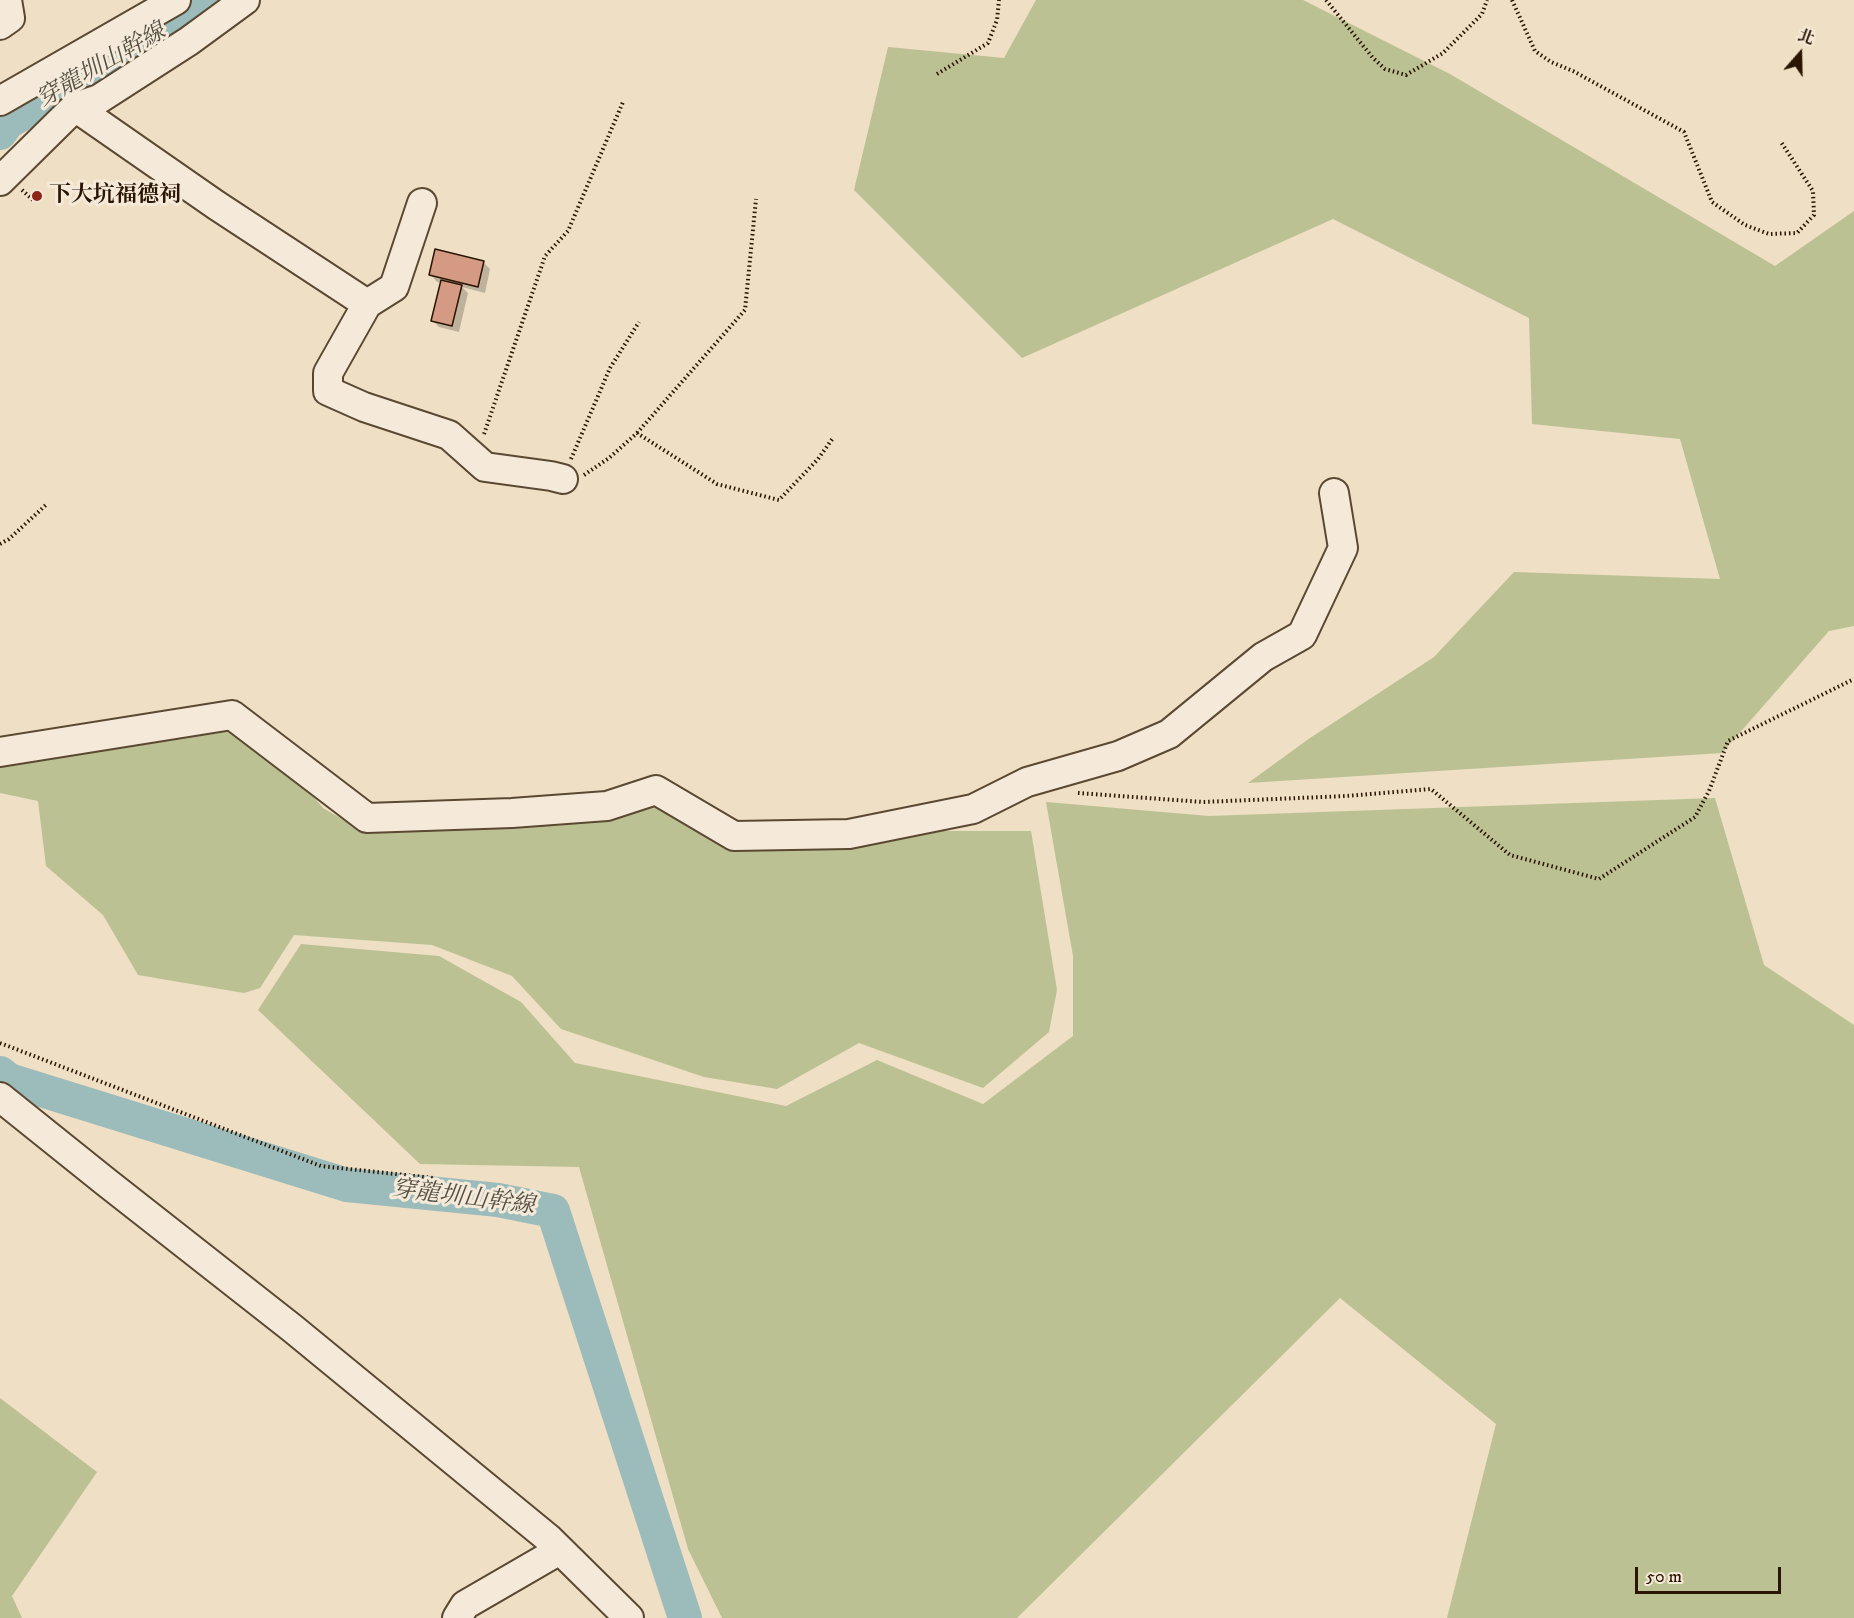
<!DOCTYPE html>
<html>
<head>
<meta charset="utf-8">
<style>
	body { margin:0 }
	#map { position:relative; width:1854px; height:1618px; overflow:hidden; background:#efdfc4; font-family:"IM FELL DW Pica","Noto Serif TC",serif }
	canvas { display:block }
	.north { position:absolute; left:1770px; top:24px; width:60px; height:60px; -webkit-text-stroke:4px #f5ead9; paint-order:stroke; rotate:20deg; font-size:16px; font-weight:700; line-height:24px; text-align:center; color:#2a1502 }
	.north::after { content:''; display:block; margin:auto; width:21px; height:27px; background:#2a1502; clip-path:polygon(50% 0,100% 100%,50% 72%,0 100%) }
	.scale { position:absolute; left:1635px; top:1567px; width:146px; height:27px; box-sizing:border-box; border:3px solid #2a1502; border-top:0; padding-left:8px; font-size:18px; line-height:21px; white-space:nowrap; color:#2a1502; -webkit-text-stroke:4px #f5ead9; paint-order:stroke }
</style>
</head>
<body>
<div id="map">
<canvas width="1854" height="1618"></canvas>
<div class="north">北</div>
<div class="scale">50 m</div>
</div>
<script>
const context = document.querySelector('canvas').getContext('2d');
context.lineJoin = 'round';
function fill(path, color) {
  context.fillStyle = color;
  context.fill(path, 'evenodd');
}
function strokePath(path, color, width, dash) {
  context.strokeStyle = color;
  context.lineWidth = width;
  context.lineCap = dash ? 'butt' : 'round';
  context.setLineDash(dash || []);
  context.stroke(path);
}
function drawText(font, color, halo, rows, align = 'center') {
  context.font = font + ' "IM FELL DW Pica","Noto Serif TC",serif';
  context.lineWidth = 6;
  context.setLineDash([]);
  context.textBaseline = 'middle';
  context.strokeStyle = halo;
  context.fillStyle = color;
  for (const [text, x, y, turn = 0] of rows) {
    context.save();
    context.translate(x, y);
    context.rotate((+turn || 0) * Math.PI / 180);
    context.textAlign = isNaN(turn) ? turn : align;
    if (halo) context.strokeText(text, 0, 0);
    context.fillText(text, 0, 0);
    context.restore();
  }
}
fill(new Path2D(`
	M1036,0H1303L1450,74L1775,266L1854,211V626L1829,631L1722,753L1248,783L1310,738L1434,657L1514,572L1720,579L1680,439L1532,424L1529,318L1333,219L1022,358L854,190L888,47L1004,58Z
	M222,728L280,757L323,808L354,826L652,804L724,831H1031L1057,990L1049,1032L983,1088L859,1043L777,1089L704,1077L561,1029L512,976L432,945L294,935L260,988L244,993L138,975L103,915L46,866L38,801L0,793V763Z
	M1715,798L1764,965L1854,1025V1618H1447L1496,1424L1340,1298L1017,1618H722L688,1549L579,1167L420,1164L258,1010L301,944L439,956L521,1002L575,1063L786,1106L877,1060L983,1104L1073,1036V956L1046,802L1209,816Z
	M0,1398L97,1472L12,1596L22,1618H0Z`), '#bbc192');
fill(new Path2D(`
	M483,262L490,269L485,293L462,287L468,293L459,332L439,327L432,320L442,283L437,282L431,275Z`), '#0003');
strokePath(new Path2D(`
	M0,133L8,122L179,22L204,0
	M0,1073L9,1080L347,1185L498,1200L553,1211L685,1618`), '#9cbbbb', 34);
const building = new Path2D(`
	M435,249L484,261L478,287L429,275Z
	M441,280L462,285L452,326L431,321Z`);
fill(building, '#d49a83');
strokePath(building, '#2a1502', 1.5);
const minor = new Path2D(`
	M0,25L10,18L7,0
	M0,101L176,0
	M75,107L216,205L367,304L328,373V391L364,407L449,435L485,467L551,476L563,479
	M0,181L75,107L99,99L189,41L245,0
	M367,304L394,287L422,203
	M0,752L232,715L367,818L512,813L607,806L656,790L734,836L849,834L973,809L1027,782L1118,756L1169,734L1263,657L1302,635L1343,548L1334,493
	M0,1097L106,1182L292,1328L548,1538L629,1618
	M457,1618L465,1605L560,1550`);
strokePath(minor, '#5b4832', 32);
strokePath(new Path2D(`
	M1326,0L1373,58L1385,69L1406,75L1443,53L1482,14L1487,0
	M1512,0L1535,51L1551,62L1573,71L1684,132L1712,202L1745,225L1769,234L1797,233L1814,215L1813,191L1781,142
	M937,74L988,43L997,20L999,0
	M22,190L34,201
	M637,433L745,310L756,199
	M484,434L545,256L568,231L623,102
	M571,459L610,368L639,322
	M584,475L609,458L637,433L717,484L779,500L818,459L833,438
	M0,544L9,539L47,504
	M1078,793L1203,802L1346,796L1431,789L1510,855L1599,879L1695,817L1709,791L1728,741L1854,679
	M0,1043L321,1166L433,1178`), '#2a1502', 4, [1.5, 3]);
strokePath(minor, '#f5ead9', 28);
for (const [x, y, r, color] of [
	[37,196,6,"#8f2418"]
]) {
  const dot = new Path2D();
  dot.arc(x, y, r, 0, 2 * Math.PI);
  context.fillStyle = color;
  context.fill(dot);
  strokePath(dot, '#f5ead9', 2);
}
drawText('bold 22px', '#2a1502', '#f5ead9', [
	["下大坑福德祠",49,196]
], 'left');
drawText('italic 24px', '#524f43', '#f5ead9', [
	["穿龍圳山幹線",102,67,-30],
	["穿龍圳山幹線",463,1199,7]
]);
</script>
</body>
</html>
